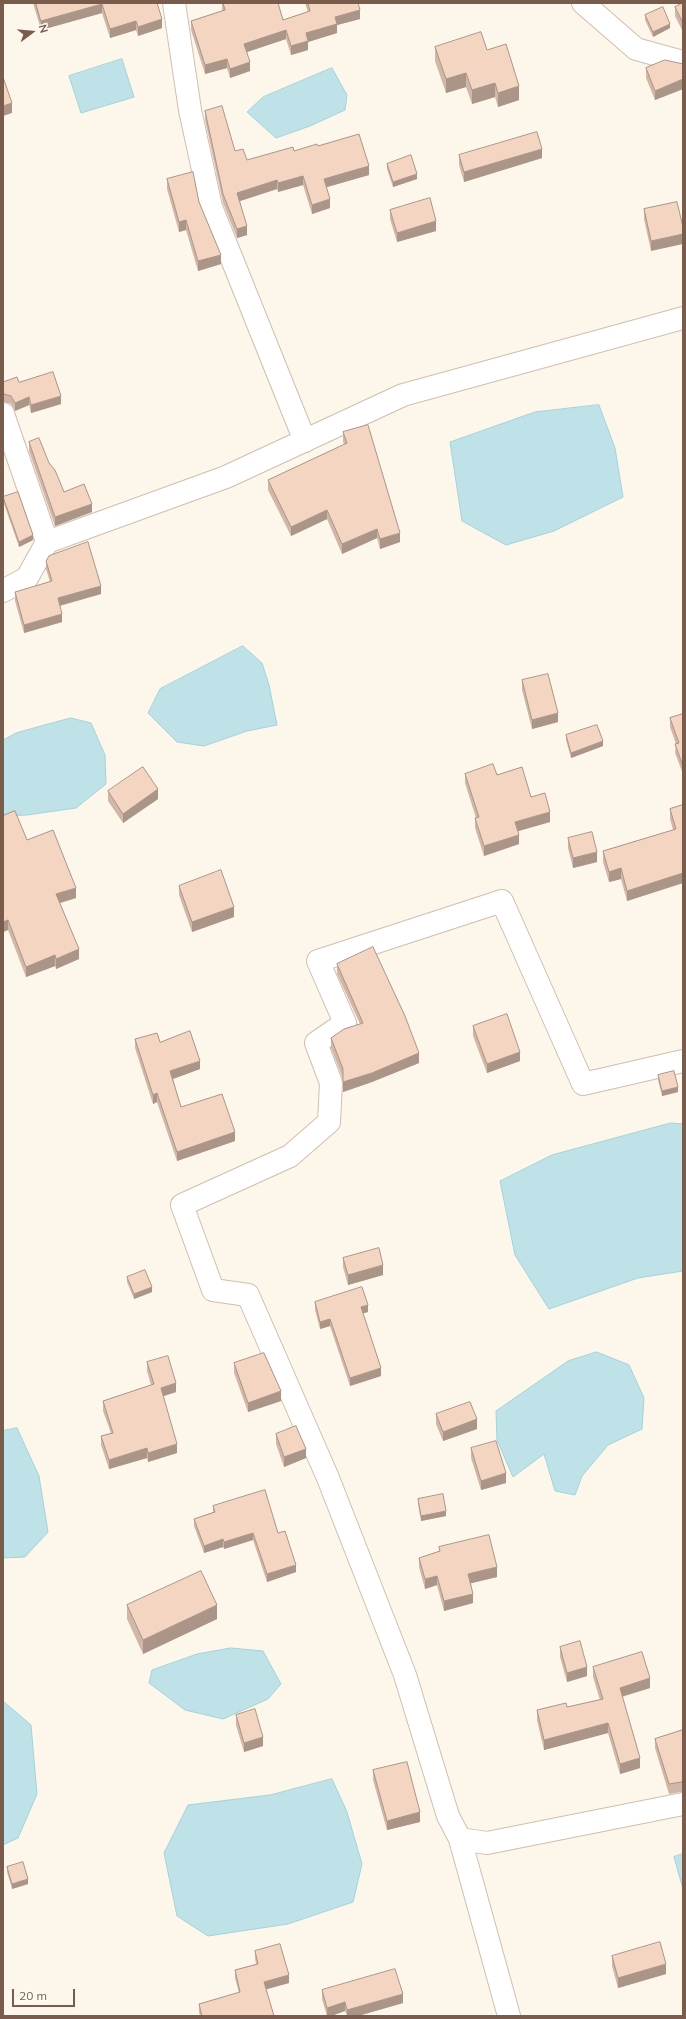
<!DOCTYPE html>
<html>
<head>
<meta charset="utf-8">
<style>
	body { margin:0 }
	#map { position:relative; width:686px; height:2019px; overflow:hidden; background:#fdf6eb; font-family:Mulish,sans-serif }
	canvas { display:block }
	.frame { position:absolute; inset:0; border:4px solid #7a5c4c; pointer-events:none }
	.north { position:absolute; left:12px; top:12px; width:40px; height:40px; -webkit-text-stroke:3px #fffaf2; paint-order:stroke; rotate:74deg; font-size:11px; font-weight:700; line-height:16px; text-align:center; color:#7a5c4c }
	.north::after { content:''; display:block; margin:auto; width:14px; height:18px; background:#7a5c4c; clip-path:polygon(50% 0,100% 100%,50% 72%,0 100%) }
	.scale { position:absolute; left:12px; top:1989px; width:63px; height:18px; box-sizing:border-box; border:2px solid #7a5c4c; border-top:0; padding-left:5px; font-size:12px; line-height:14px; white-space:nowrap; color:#7a5c4c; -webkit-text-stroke:3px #fffaf2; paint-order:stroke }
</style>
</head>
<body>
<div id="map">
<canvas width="686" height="2019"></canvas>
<div class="frame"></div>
<div class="north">N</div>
<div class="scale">20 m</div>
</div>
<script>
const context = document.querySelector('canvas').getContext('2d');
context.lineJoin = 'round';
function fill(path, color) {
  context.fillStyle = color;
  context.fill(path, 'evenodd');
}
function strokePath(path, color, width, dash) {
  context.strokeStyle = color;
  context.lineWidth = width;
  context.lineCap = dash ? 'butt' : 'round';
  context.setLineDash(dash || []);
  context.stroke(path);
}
const water = new Path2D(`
	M122,59L134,97L81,113L69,76Z
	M332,68L347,95L345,110L310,126L276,138L247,112L263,97Z
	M599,405L615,448L623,497L554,531L506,545L462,521L450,442L535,412Z
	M243,646L262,663L269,685L277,725L247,731L204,746L177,742L148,713L160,689Z
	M71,718L91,723L105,755L106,784L76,808L27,815L3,816V740L16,733Z
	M671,1123L683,1124V1271L638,1278L549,1309L515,1255L500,1181L552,1155Z
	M597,1352L629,1365L644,1398L642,1429L608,1445L582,1476L575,1495L555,1491L544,1454L513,1477L497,1440L496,1411L568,1361Z
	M17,1428L39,1476L48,1532L25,1557L3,1558V1431Z
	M231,1648L263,1651L281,1684L268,1699L223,1719L185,1710L149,1683L152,1670L197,1654Z
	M3,1701L31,1725L37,1794L18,1838L3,1845Z
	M332,1779L347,1812L362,1864L353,1902L288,1924L208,1936L177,1916L164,1853L188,1805L270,1795Z
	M683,1854V1889L674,1857Z`);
fill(water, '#bee2e8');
strokePath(water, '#a4d2da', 1);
const minor = new Path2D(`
	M174,3L190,110L211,207L305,441
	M583,3L636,49L683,62
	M3,414L47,542L226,477L403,395L683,318
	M3,591L27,578L47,542
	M683,1061L583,1084L502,901L318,961L345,1023L316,1043L331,1083L329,1122L290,1156L182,1205L213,1290L248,1295L328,1478L405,1675L448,1816L460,1839L487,1843L683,1804
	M460,1839L509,2016`);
strokePath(minor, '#d1beaf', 24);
strokePath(minor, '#fff', 22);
fill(new Path2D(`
	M33,3H157L162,28L138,36L136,30L110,38L102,13L41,30Z
	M222,3H278L283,20L308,12L305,3H358L360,19L337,25V33L308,42V50L291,55L286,39L247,52L250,71L230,78L227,68L205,74L191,30V21L222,11Z
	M683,3V32L675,16V7Z
	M645,15L670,28L653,37L645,20Z
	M435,47L487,50L519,100L498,107L495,97L472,104L466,87L446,93L435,61Z
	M683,64V89L655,100L646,78V68Z
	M205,111L235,151L247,160L294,151L318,146L369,175L326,187L330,208L312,214L303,185L278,192L277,189L240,201L247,235L237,238L223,203L205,120Z
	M459,155L542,158L464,182L459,165Z
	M387,164L417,179L393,187L387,169Z
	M167,179L199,202L221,264L198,271L186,230L179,232L167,189Z
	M677,202L651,251L644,219V209Z
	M390,210L436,231L397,242L390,219Z
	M3,382H19L61,404L31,413L29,405L15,411L11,404L4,402L3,399Z
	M343,432L400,542L380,549L377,538L342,554L327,519L291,536L268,490V480L344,445L343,441Z
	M29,442L49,463L64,492L92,512L55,526L29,451Z
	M3,497L33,540L19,547L3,501Z
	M46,561L101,594L60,606L62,622L24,633L15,601V592L50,582L46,569Z
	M522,680L558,722L532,729L522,690Z
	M683,714V774L675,753L676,744L670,727V718Z
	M566,735L603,746L571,758L566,740Z
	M465,774L497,775L531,797L550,822L518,831L519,844L484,856L475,828V818H476L465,783Z
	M108,791L158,799L123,823L108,801Z
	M683,805V883L627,901L621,879L609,882L603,862V851L673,830L670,819V809Z
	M568,838L597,862L573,868L568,848Z
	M27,840L76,898L60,903L79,959L56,969L55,966L26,977L8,930L3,932Z
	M179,886L234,917L192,932L179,895Z
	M337,964L419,1063L372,1082L343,1092V1079L331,1048V1038L360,1024L337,974Z
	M473,1026L520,1061L487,1073L473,1036Z
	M135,1039L160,1042L200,1069L173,1079L181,1107L235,1141L177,1161L157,1102L153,1104L135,1048Z
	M658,1075L678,1092L662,1096L658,1080Z
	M343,1258L383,1275L348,1285L343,1267Z
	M127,1277L152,1292L134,1299L127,1282Z
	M315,1302L368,1312L363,1313L381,1376L350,1386L330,1326L320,1329L315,1310Z
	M147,1362L176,1392L163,1396L177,1453L148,1462L147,1458L109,1469L101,1445V1436L111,1433L103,1411V1401L151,1385L147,1371Z
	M234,1363L281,1401L248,1412L234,1373Z
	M436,1414L477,1429L443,1441L436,1424Z
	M276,1434L306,1458L284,1467L276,1444Z
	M471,1448L506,1483L481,1490L471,1458Z
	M418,1499L446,1516L421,1521L418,1504Z
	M213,1506L278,1533L296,1572L267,1582L253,1540L224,1549L223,1547L204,1553L194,1526V1519L213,1512Z
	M439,1547L497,1577L471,1583L473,1603L444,1611L437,1585L425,1589L419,1567V1558L439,1552Z
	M127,1605L217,1619L143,1654L127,1619Z
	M560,1647L587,1676L567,1682L560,1657Z
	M593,1667L650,1688L622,1697L640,1768L620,1774L608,1733L544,1750L537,1720V1710L567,1707L600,1700L593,1677Z
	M236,1715L263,1746L244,1752L236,1725Z
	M683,1730V1792H681L669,1794L655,1748V1739Z
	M373,1770L420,1822L387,1830L373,1780Z
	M7,1867L28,1884L12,1889L7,1872Z
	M255,1951L289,1983L266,1989L274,2016H200L199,2012V2004L239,1993L235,1978V1970L256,1964L255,1958Z
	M612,1956L666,1974L618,1988L612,1966Z
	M322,1990L403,2003L358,2016H347L345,2011L331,2016H327L322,1999Z`), '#d1b7a7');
fill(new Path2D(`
	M102,4V13L41,30V21Z
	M360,10V19L337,25V33L308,42V50L291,55V46L306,33L335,17Z
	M162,19V28L138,36V27Z
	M136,21V30L110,38V29Z
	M670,24V28L653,37V32Z
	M286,30V39L244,53V44Z
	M227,59V68L205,74V65Z
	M250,62V71L230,78V69Z
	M466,73V87L446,93V79Z
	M683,79V89L655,100V91Z
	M495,83V97L472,104V90Z
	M519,86V100L498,107V93Z
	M12,103V113L3,116V106Z
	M542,149V158L464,182V172Z
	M369,166V175L324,188V179Z
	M417,174V179L393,187V182Z
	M303,176V185L278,192V183Z
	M277,180V189L237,202V193Z
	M330,199V208L312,214V205Z
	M186,220V230L179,232V222Z
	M436,221V231L397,242V233Z
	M247,226V235L237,238V229Z
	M683,234V244L651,251V241Z
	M221,255V264L198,271V261Z
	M61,396V404L31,413V405Z
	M29,397V405L15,411V403Z
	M92,504V512L55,526V517Z
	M327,510V519L291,536V527Z
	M377,529V538L342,554V544Z
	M400,533V542L380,549V539Z
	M33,535V540L19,547V542Z
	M101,586V594L58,606V598Z
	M62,614V622L24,633V625Z
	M558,713V722L532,729V720Z
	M603,741V746L571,758V753Z
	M158,789V799L123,823V814Z
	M550,812V822L515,832V822Z
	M519,835V844L484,856V846Z
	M597,852V862L573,868V858Z
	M621,868V879L609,882V872Z
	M683,873V883L627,901V891Z
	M76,888V898L56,904V894Z
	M234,907V917L192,932V922Z
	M8,920V930L3,932V922Z
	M79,949V959L56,969V959Z
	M55,955V966L26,977V967Z
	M520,1052V1061L487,1073V1064Z
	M419,1053V1063L372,1082L343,1092V1082Z
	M200,1061V1069L170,1080V1071Z
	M678,1087V1092L662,1096V1091Z
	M157,1093V1102L153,1104V1095Z
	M235,1132V1141L177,1161V1152Z
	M383,1265V1275L348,1285V1275Z
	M152,1287V1292L134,1299V1294Z
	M368,1305V1312L361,1314V1307Z
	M330,1319V1326L320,1329V1322Z
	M381,1368V1376L350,1386V1378Z
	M176,1383V1392L161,1397V1388Z
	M281,1391V1401L248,1412V1403Z
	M477,1419V1429L443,1441V1432Z
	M177,1444V1453L148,1462V1453Z
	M147,1448V1458L109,1469V1460Z
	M306,1449V1458L284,1467V1457Z
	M506,1473V1483L481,1490V1481Z
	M446,1511V1516L421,1521V1516Z
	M253,1533V1540L224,1549V1542Z
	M223,1539V1547L204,1553V1546Z
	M296,1565V1572L267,1582V1574Z
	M497,1567V1577L468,1584V1574Z
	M437,1576V1585L425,1589V1579Z
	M473,1594V1603L444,1611V1601Z
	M217,1605V1619L143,1654V1640Z
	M587,1667V1676L567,1682V1673Z
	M650,1678V1688L620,1697V1688Z
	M608,1723V1733L544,1750V1740Z
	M263,1737V1746L244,1752V1743Z
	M640,1758V1768L620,1774V1764Z
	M420,1812V1822L387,1830V1821Z
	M28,1879V1884L12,1889V1884Z
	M666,1964V1974L618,1988V1978Z
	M289,1975V1983L264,1990V1982Z
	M403,1994V2003L358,2016H347V2010Z
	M345,2002V2011L331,2016H327V2008Z`), '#aa9588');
const building = new Path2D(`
	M36,3H157L162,19L138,27L136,21L110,29L102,4L41,21Z
	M223,3H278L283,20L310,11L308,3H358L360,10L335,17L337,24L306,33L308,41L291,46L286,30L244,44L250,62L230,69L227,59L205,65L191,21L225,10Z
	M683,3V23L675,7Z
	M663,7L670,24L653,32L645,15Z
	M481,32L487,50L506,44L519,86L498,93L495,83L472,90L466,73L446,79L435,47Z
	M665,60L683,64V79L655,91L646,68Z
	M3,77L12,103L3,106Z
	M222,106L235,151L243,149L247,160L293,147L294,151L317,144L318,146L359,134L369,166L324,179L330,199L312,205L303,176L278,183L277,180L237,193L247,226L237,229L223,194L205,111Z
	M537,132L542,149L464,172L459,155Z
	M411,155L417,174L393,182L387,164Z
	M193,172L199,202L221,255L198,261L186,220L179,222L167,179Z
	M430,198L436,221L397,233L390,210Z
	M677,202L683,227V234L651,241L644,209Z
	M53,372L61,396L31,405L29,397L15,403L11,396L4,394L3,391V382L17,377L19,382Z
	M368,425L400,533L380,539L377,529L342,544L327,510L291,527L268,480L347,443L343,432Z
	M39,438L49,463L55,470L64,492L84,484L92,504L55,517L29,442Z
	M18,492L33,535L19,542L3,497Z
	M88,542L101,586L58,598L62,614L24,625L15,592L52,581L46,561L49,556Z
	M548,674L558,713L532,720L522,680Z
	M683,714V766L675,744L679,743L670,718Z
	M597,725L603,741L571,753L566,735Z
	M493,764L497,775L522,767L531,797L545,793L550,812L515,822L519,835L484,846L475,818L479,817L465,774Z
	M143,767L158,789L123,814L108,791Z
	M683,805V873L627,891L621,868L609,872L603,851L676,829L670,809Z
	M15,811L27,840L53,830L76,888L56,894L79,949L56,959L55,955L26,967L8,920L3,922V816Z
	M592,832L597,852L573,858L568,838Z
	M221,870L234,907L192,922L179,886Z
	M373,947L405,1016L419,1053L372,1073L343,1082V1069L331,1038L344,1029L363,1023L337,964Z
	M507,1014L520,1052L487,1064L473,1026Z
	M190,1031L200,1061L170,1071L181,1107L222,1094L235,1132L177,1152L157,1093L153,1095L135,1039L157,1033L160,1042Z
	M674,1071L678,1087L662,1091L658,1075Z
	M379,1248L383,1265L348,1275L343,1258Z
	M145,1270L152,1287L134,1294L127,1277Z
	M362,1287L368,1305L361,1307L381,1368L350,1378L330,1319L320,1322L315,1302Z
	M264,1353L281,1391L248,1403L234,1363Z
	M168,1356L176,1383L161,1388L177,1444L148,1453L147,1448L109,1460L101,1436L113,1433L103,1401L154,1384L147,1362Z
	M470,1402L477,1419L443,1432L436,1414Z
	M296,1426L306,1449L284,1457L276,1434Z
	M496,1441L506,1473L481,1481L471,1448Z
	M265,1490L278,1533L285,1531L296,1565L267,1574L253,1533L224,1542L223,1539L204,1546L194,1519L215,1512L213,1506Z
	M443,1494L446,1511L421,1516L418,1499Z
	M489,1535L497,1567L468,1574L473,1594L444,1601L437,1576L425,1579L419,1558L440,1551L439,1547Z
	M201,1571L217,1605L143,1640L127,1605Z
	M580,1641L587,1667L567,1673L560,1647Z
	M642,1652L650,1678L620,1688L640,1758L620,1764L608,1723L544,1740L537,1710L566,1703L567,1707L603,1699L593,1667Z
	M255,1709L263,1737L244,1743L236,1715Z
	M683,1730V1782H681L669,1784L655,1739Z
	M407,1762L420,1812L387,1821L373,1770Z
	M23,1862L28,1879L12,1884L7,1867Z
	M660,1942L666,1964L618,1978L612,1956Z
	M280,1944L289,1975L264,1982L274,2016H202L199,2004L240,1992L235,1970L258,1964L255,1951Z
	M395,1969L403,1994L347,2010L345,2002L327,2008L322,1990Z`);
fill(building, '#f3d5c2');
strokePath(building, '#aa9588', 1);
</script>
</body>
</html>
